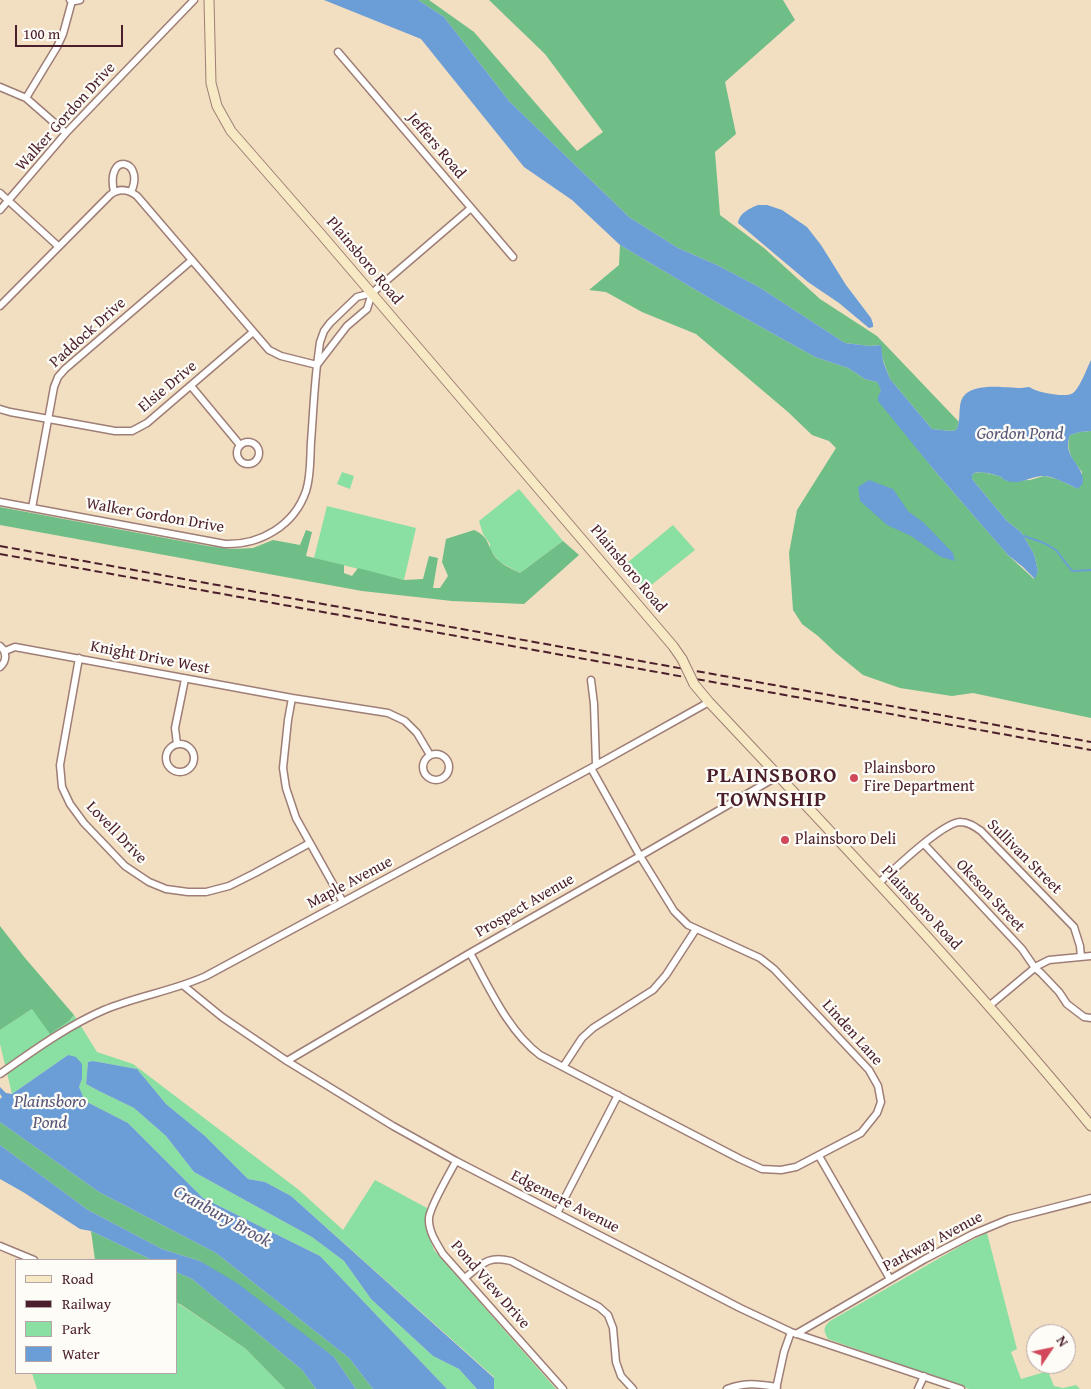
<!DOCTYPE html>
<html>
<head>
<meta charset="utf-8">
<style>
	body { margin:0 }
	#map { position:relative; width:1091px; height:1389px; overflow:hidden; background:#f2dec1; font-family:"Gentium Book Plus",serif }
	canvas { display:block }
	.legend { position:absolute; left:15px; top:1259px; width:162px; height:115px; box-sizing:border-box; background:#fdfcf7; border:1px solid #b5a4a5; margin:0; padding:6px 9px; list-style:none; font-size:15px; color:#4a1f2b }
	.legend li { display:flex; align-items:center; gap:10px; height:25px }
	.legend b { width:25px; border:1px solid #b5a4a5 }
	.north { position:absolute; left:1026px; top:1324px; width:50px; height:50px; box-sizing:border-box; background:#fdfcf7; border:1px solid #b5a4a5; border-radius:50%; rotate:56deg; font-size:14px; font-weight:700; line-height:20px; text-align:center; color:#4a1f2b }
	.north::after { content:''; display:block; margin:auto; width:18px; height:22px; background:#d1495b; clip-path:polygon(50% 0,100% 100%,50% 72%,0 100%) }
	.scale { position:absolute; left:15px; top:25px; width:108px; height:22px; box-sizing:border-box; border:2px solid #4a1f2b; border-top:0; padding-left:6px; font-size:15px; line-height:18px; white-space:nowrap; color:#4a1f2b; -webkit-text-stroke:4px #fdfcf7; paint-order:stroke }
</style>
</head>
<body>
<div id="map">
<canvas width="1091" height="1389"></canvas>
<ul class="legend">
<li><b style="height:6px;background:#f7e9c3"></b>Road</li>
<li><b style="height:6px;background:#4a1f2b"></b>Railway</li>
<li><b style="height:14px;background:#8adfa2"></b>Park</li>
<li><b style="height:14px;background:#6b9dd6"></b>Water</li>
</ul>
<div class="north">N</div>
<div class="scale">100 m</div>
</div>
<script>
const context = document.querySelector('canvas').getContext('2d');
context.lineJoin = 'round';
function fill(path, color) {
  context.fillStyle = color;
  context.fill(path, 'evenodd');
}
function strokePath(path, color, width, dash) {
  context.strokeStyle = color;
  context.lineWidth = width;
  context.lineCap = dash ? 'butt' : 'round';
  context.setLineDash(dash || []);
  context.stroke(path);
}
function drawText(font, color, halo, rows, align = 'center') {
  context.font = font + ' "Gentium Book Plus",serif';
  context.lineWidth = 4.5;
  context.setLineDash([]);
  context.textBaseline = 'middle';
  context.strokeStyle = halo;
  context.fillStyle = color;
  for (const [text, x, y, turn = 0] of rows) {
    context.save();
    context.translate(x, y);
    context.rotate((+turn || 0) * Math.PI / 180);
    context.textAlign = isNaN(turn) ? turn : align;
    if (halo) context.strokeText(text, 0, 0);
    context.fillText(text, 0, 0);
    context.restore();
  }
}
fill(new Path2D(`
	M342,472L354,476L350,489L337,484Z
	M519,489L563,541L520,573L500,562L490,550V544L483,534L479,521Z
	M327,506L416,528L404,580L314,558Z
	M673,525L695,550L645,590L627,563Z
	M32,1009L70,1020L74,1015L97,1052L133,1064L299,1190L343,1230L375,1180L427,1208C423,1225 428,1234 434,1250L556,1389H494V1377L291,1196L265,1182L248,1179L205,1136L166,1104L137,1069L93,1061L88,1062L86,1084L99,1091L134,1108L166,1136L194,1172L312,1237L344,1261L371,1299L433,1356L459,1369L477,1389H447L320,1256L203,1198L128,1123L85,1101L79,1087L82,1079L68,1055L12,1094L0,1044V1030Z
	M987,1233L1017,1349L1011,1352L1021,1379L1048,1371L1054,1386L1063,1388L1076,1385L1080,1389H969L828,1339C824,1331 822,1328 830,1321L964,1244Z
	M176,1303L179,1304L246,1349L285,1389H37L32,1373H176Z`), '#8adfa2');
fill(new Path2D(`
	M418,0H429L474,32L577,151L603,132L545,54L489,0H783L795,20L725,82L736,134L715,152L720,215L764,248L820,299L877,336L959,422L956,430L951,431L932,429L890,379L883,360L880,345L870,346L845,343L759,287L717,265L678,248L629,217L509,101L444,17Z
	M620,245L716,302L815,357L848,368L865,379L877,382C882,389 882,391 878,398L934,470L1008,555L1034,579L1038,571L1034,554L1021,532L1007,521L972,479V476L974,473L982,472L991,474L999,476L1007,481L1030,480L1044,476L1057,479L1078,489L1082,472C1073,460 1065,451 1070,435L1080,432L1091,431V718L973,693L952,696L900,688L863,675L836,653L818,636L802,624L793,610L789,553L797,510L836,448L829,441L812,435L788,412L696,334L642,312L606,292L589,290L619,265Z
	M0,507L208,546L231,549L253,548L273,540L300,545L306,530L312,532L306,556L344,565V573L352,576L358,568L404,580L423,579L429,556L438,558L433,588H440L448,576L442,562L446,539L474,530C492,538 486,548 498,560C504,566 513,569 520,573L563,541L579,555L524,604L452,601L362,591L0,525Z
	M0,926L25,958L74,1015L70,1020L50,1034L32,1009L0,1030Z
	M0,1122L99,1192L216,1253L349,1358L373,1389H356L334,1357L200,1261L162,1249L88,1210L0,1145Z
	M91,1231L152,1260H95Z
	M176,1272L192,1279L302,1370L316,1389H285L246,1349L180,1304L176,1303Z`), '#6fbe88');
fill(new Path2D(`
	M324,0H418L444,17L509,101L629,217L678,248L717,265L759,287L845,343L870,346L881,345L883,361L890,379L932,429L951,431L956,430C962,420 957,406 963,397C974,382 1005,388 1021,388C1024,388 1026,387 1029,387C1030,387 1034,390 1035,390C1043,393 1066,398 1073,393C1080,388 1087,368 1091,360V431L1080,432L1070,435C1064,452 1073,457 1080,470C1082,474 1083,478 1083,483L1078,489C1067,484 1054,476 1042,476C1030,477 1019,485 1007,481C1006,481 1002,478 1001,477C994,474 981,471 974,473L972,476V479L1007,521L1021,532L1034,554L1038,571L1035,579L1023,567L1008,555L994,539L934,470L878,401C877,391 885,395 877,382L865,379L848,368L815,357L716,302L620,245L572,200L524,167L421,39Z
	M758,205H767L782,210L807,227L821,245L846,285L871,318L873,324V327L869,328L839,303L808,282L738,223C739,213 750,208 758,205Z
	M869,480L893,489L908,511L924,523L953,553L955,561L941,557L911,536L887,525L860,501L858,487Z
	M68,1055L76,1057L82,1064V1079L79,1087L85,1101L128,1123L203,1198L320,1256L447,1389H373L349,1358L216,1253L99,1192L0,1122V1099L2,1097L0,1094V1087L6,1093L12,1094Z
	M93,1061L137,1069L166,1104L205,1136L248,1179L265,1182L291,1196L494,1378V1389H477L459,1369L433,1356L371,1299L344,1261L312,1237L194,1172L166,1136L134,1108L99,1091L86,1084L88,1062Z
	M0,1145L88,1210L162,1249L200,1261L237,1283L334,1357L356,1389H316L302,1370L192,1279L176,1272V1260H152L91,1231L80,1229L23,1192L0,1179Z`), '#6b9dd6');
strokePath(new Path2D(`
	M1024,536L1044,543L1056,550L1072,571L1091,570`), '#6b9dd6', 2);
const street = new Path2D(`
	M70,0L75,1L80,0
	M338,52L513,257
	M0,87L26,98L66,133
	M26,98L57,47L63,34L72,1
	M114,192C105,150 146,160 131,192
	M0,193L58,246
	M0,210L66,133L194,0
	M372,293L367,309L347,326L317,365L320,342L324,331L330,323L357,297L372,293L471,208
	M0,306L110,195C119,188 128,189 137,196L269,350L281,356L317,365C314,391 313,416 311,442C310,458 311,476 306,491C294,526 260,545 225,544L0,502
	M191,386L240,445
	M0,409L10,412L115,431H132L147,423L253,332
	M237 453a11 11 0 1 1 22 0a11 11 0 1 1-22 0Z
	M32,508L54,387L58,377L65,369L192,260
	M0,646C7,652 7,661 0,667
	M5,651L15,647L292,698L388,713L405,721L417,733L430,755
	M79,658L60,765L62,787L70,804L84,823L125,866L149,882L166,889L188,892H206L229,886L255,873L310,843
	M591,680L594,704L596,765
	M292,698L288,720L283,768L286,788L296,818L343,902
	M177,744L175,728L185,679
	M166 758a14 14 0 1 1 28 0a14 14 0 1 1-28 0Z
	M423 767a13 13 0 1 1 26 0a13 13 0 1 1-26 0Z
	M924,844L1022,949L1035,968L1041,973L1059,992L1067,1004L1084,1017L1091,1018
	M878,884C893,870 942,823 960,822C968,822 974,826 981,831L1074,927L1080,946L1081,957
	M470,953C489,987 508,1031 540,1055L740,1159L762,1169L781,1170L796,1167L861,1133L877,1113L881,1102L878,1086L869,1070L774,969L760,958L688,925L674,911L640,856L591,768
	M184,986L222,1017L287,1061L393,1126L456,1161L740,1308L791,1332L961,1389
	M989,1006L1037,966L1049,960L1091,956
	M287,1061L470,953L640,856L778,776
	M563,1067L582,1038L593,1028L653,990L666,975L696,929
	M0,1074C33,1051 67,1026 104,1010C137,996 173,991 206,976L591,768L709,702
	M819,1156L890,1279
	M456,1161C450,1173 430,1206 429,1218C428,1231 437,1244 443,1254L563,1389
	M557,1213L618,1095
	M0,1246L34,1260
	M465,1278C482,1264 488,1255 511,1261L599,1307L608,1315L613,1328L616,1362L621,1376L633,1389
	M796,1334L925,1259L973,1234L1009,1219L1091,1198
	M727,1389C746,1382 758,1384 777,1387
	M776,1389L784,1352L791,1332
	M918,1389L924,1376`);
const secondary = new Path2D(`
	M209,0L211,83L217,106L231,131L320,233L673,646L682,659
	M694,684L709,702C839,840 970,979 1091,1126`);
strokePath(street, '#9e7e76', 9);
strokePath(secondary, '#9e7e76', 11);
strokePath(street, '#fff', 6);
strokePath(secondary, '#f7e9c3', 9);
strokePath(new Path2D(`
	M0,546L1091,742
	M0,554L1091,750`), '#4a1f2b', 2, [8, 4]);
const secondaryBridge = new Path2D(`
	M682,659L694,684`);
strokePath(secondaryBridge, '#9e7e76', 11, []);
strokePath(secondaryBridge, '#f7e9c3', 9);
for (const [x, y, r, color] of [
	[854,778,5,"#d1495b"],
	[785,840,5,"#d1495b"]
]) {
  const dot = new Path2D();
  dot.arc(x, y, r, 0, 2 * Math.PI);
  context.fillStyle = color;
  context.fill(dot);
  strokePath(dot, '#fdfcf7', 2);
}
drawText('16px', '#4a1f2b', '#fdfcf7', [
	["Walker Gordon Drive",66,117,-48],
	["Jeffers Road",436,146,50],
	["Plainsboro Road",364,261,50],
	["Paddock Drive",88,333,-42],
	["Elsie Drive",168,387,-40],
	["Walker Gordon Drive",155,516,10],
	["Plainsboro Road",628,569,50],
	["Knight Drive West",150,658,11],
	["Lovell Drive",116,833,46],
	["Sullivan Street",1024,857,45],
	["Maple Avenue",350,883,-28],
	["Okeson Street",990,896,47],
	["Prospect Avenue",525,906,-30],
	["Plainsboro Road",921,908,47],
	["Linden Lane",852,1033,48],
	["Edgemere Avenue",565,1202,27],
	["Parkway Avenue",933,1242,-28],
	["Pond View Drive",490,1285,49]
]);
drawText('16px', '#4a1f2b', '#fdfcf7', [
	["Plainsboro",864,769],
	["Fire Department",864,787],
	["Plainsboro Deli",795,840]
], 'left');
drawText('italic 18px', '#595878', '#fdfcf7', [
	["Gordon Pond",1020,434],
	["Plainsboro",50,1102],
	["Pond",50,1123],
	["Cranbury Brook",222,1217,29]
]);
context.letterSpacing = '1px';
drawText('bold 21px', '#4a1f2b', '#fdfcf7', [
	["PLAINSBORO",772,777],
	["TOWNSHIP",772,801]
]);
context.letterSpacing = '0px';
</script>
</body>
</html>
